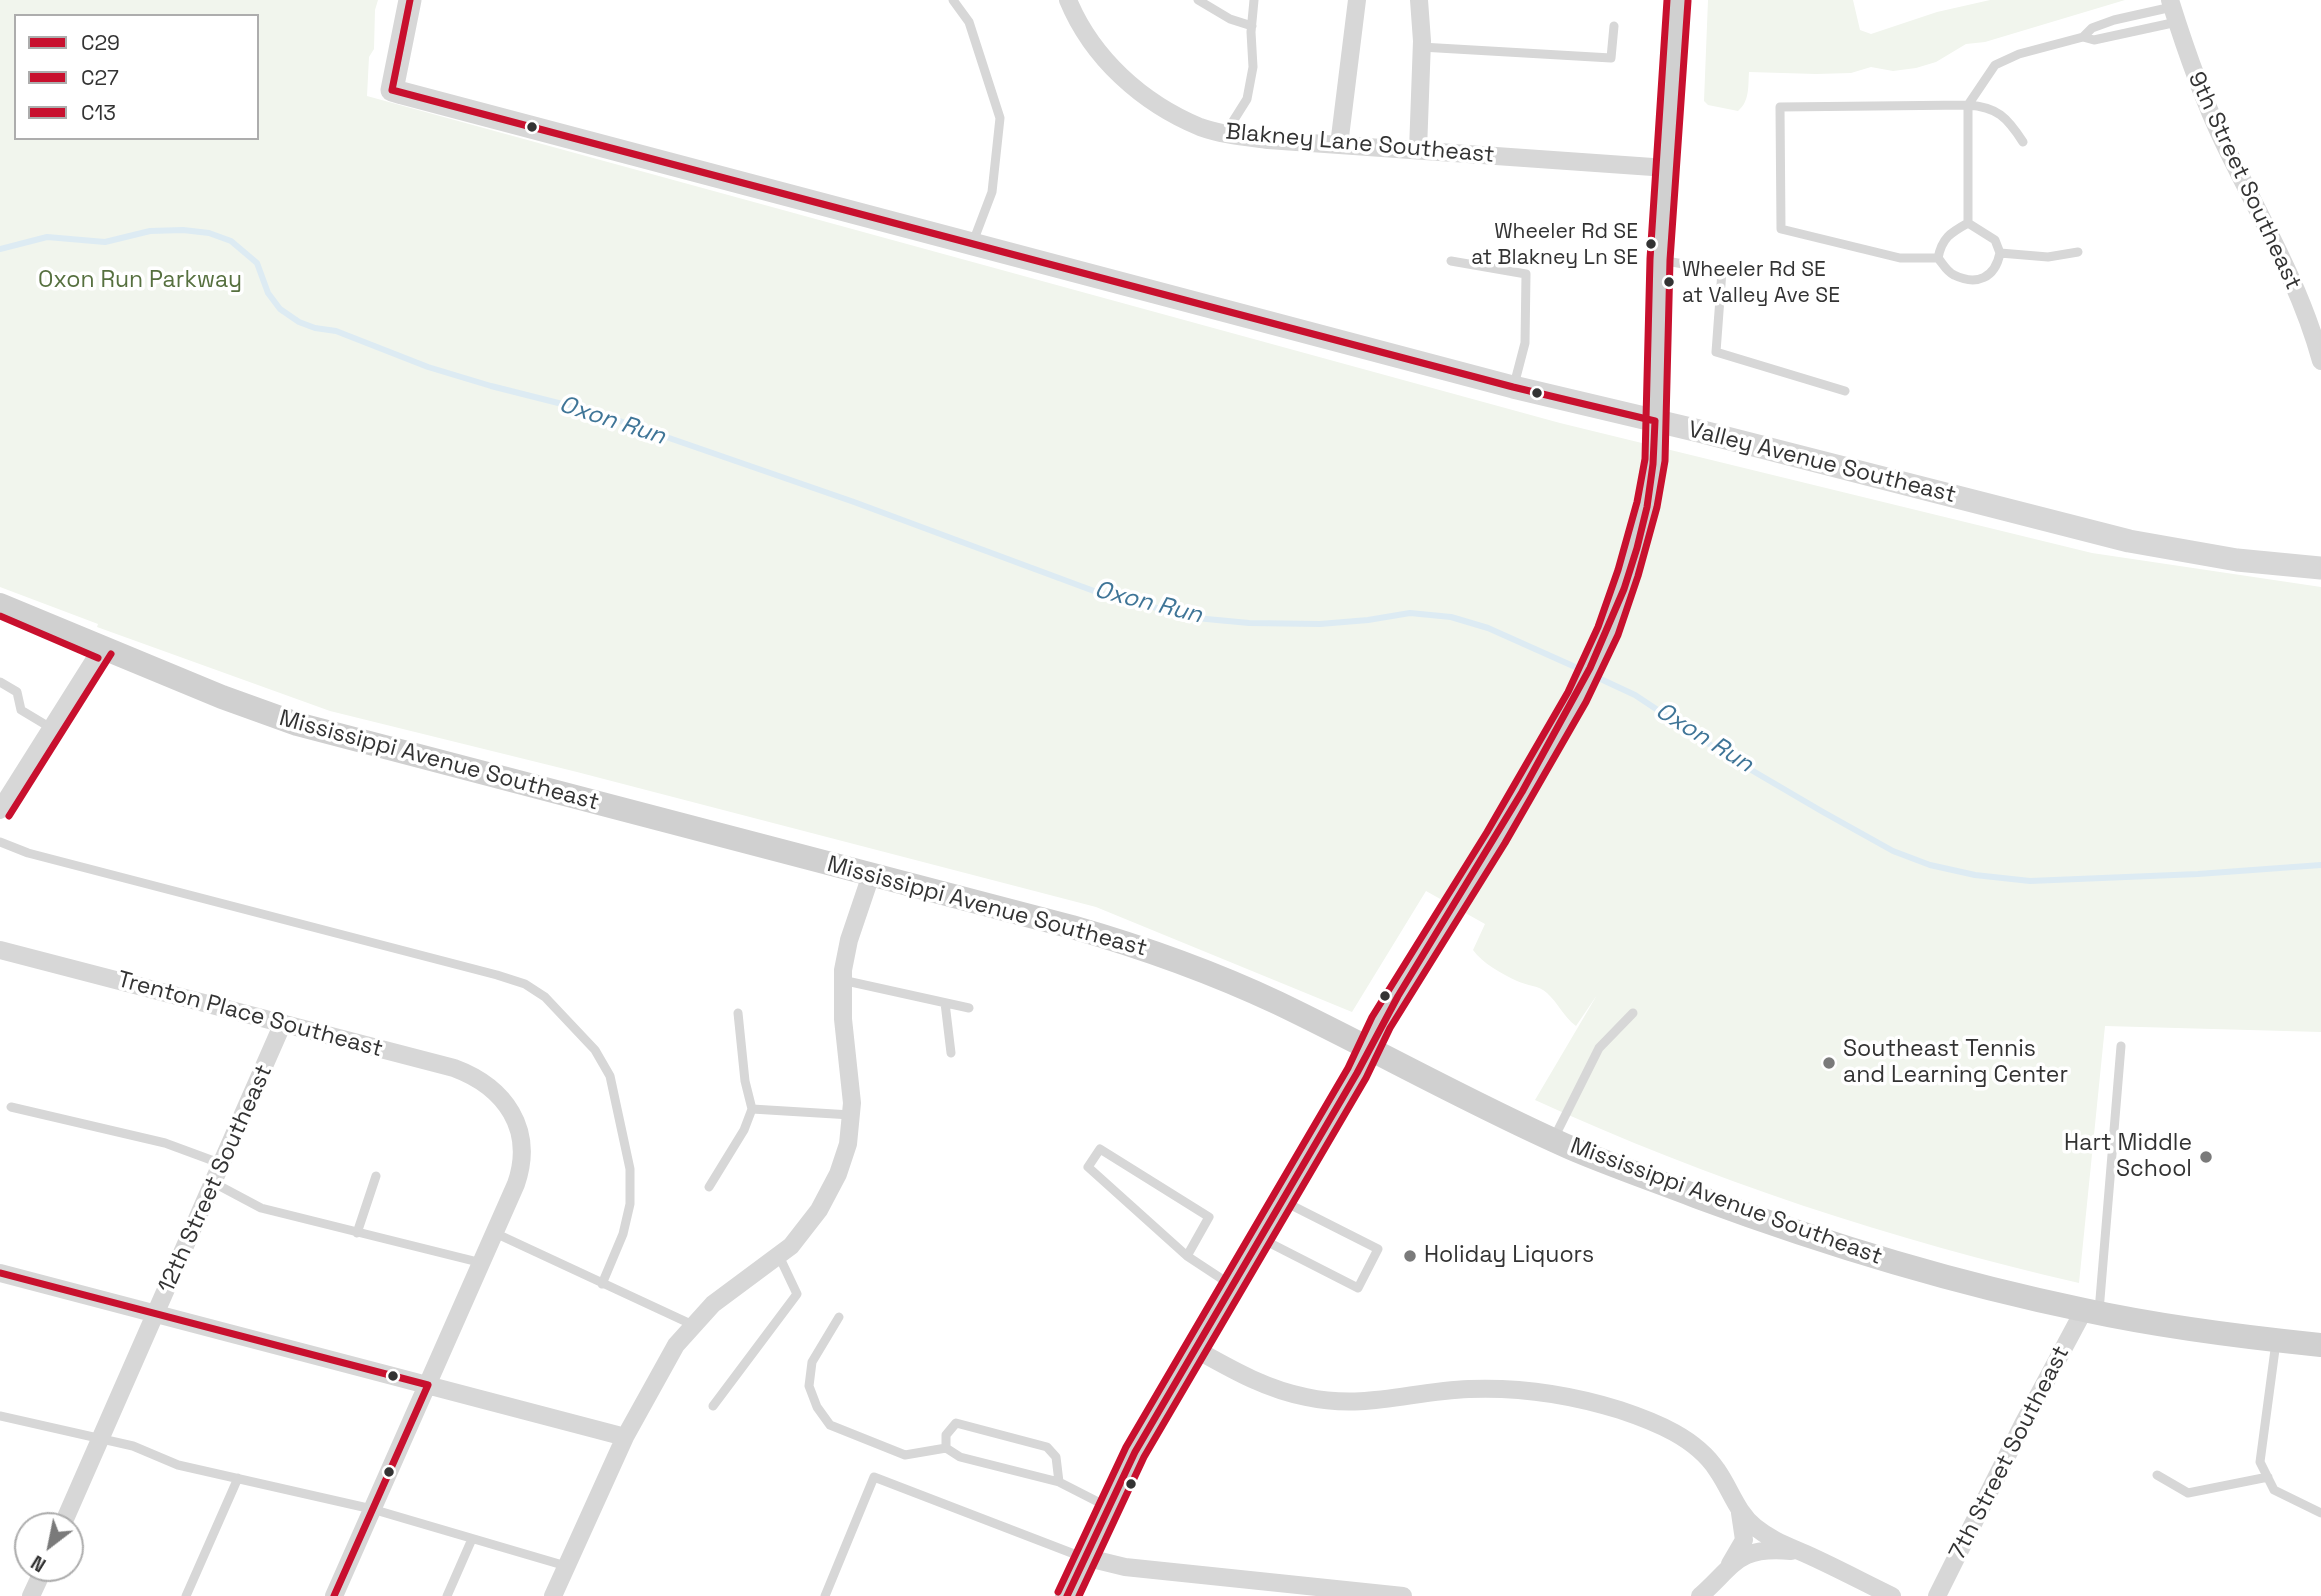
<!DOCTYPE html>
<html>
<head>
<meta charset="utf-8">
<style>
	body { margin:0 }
	#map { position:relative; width:2321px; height:1596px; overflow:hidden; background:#fff; font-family:"Space Grotesk",sans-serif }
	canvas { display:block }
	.legend { position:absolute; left:14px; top:14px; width:245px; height:126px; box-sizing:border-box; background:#fff; border:2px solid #adadad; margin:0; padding:9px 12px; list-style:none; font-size:21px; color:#333 }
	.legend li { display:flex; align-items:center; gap:14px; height:35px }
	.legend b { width:35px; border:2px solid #adadad }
	.north { position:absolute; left:14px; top:1512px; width:70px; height:70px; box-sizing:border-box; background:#fff; border:2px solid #adadad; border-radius:50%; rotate:212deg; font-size:19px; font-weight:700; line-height:28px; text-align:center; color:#333 }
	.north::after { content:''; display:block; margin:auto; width:24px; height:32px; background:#7a7a7a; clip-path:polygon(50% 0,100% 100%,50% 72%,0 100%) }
</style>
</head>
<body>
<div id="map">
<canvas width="2321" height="1596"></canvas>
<ul class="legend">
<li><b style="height:9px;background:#c8102e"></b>C29</li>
<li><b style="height:9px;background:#c8102e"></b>C27</li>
<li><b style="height:9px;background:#c8102e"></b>C13</li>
</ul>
<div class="north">N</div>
</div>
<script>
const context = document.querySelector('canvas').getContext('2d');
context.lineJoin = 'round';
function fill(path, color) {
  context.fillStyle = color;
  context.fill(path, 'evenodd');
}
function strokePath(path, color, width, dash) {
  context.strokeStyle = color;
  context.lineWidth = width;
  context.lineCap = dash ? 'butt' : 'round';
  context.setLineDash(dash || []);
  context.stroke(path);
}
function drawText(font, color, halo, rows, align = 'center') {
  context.font = font + ' "Space Grotesk",sans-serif';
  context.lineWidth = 7;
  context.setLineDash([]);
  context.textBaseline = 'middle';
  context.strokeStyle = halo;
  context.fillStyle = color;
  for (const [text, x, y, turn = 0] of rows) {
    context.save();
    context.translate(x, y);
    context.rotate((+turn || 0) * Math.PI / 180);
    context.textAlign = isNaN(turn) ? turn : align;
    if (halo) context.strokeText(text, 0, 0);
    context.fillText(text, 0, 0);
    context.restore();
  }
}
fill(new Path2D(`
	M0,0H378L375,10L374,49L369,57L367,96L1560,423L2092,553L2321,587V1032L2105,1026L2079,1283C1892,1240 1710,1180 1535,1100L1597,995L1576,1026C1564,1017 1558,1003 1547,993C1539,985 1527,986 1517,981C1502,974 1482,963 1473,950L1485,924L1426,891L1352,1012L1096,907L577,772L330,711L97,627L98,624L0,587ZM16,16H257V138H16Z
	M1708,0H1853L1860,30L1871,34L1937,12L1990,0H2125L1985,42L1966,44L1936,62L1916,68L1893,71L1871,67L1851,73L1816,74L1749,72C1748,86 1750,101 1738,111L1708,105L1704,101Z`), '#f1f5ed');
strokePath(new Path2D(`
	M0,249L47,237L105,242L150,231L183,230L209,233L231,241L257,263L268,293L280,309L299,322L315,328L336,331L428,367L491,386L594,412L854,502L1102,594L1196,618L1249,623L1320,624L1368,620L1410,613L1451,617L1488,628L1582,670
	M1592,675L1635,695L1724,754L1823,812L1893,851L1930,865L1975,875L2030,881L2198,874L2321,865`), '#ddebf3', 6);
strokePath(new Path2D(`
	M953,0L969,22L1000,118L992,192L973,242
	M1198,0L1230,19L1252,26
	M2083,37L2094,40L2177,22
	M1421,47L1611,58L1614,26
	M1225,134L1247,99L1253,67L1251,32L1254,0
	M1968,223L1995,240L2000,253
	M2078,252L2048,257L2000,253C1995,278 1977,286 1954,275C1947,272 1943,264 1938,258H1900L1781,229L1780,107L1968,105L1995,65L2019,54L2083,37L2092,28L2114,20L2172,7
	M1938,258C1942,238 1950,233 1968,223V105C1997,107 2007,117 2023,142
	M1661,260L1722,271L1716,352L1845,391
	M1451,261L1526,274L1525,343L1514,385
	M0,682L17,692L21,710L51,728
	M0,842L28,853L497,975L525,984L545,997L595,1050L610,1076L630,1169V1204L623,1234L602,1284
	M842,980L969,1008
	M945,1003L951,1053
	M738,1013L745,1081L752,1109
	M11,1107L165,1143L222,1164
	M1554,1138L1599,1048L1633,1013
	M214,1183L261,1208L482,1263
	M709,1187L744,1130L752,1109L851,1115
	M357,1233L376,1176
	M495,1233L693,1325
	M1262,1239L1358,1288L1378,1249L1285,1202
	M1187,1256L1209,1217L1100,1149L1088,1167L1187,1256L1231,1285
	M2099,1311L2121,1046
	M839,1317L812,1362L809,1386L817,1407L830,1425L905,1455L946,1448
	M2276,1342L2260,1462L2274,1490L2321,1513
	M713,1406L797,1294L779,1256
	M0,1416L133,1446L178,1465L372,1509L566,1566
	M2157,1475L2188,1493L2268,1477
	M1059,1482L1056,1457L1047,1447L956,1423L946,1435V1448L960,1457L1059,1482L1106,1506
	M186,1596L238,1478
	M447,1596L472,1539
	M825,1596L874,1477L1082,1557`), '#d7d7d7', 9);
strokePath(new Path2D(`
	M1068,0C1092,58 1142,103 1200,127C1222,135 1246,137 1268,140L1667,168
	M2170,0C2185,48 2201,95 2223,141C2257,212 2300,283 2321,361
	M1339,145L1357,0
	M1418,150L1422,41L1419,0
	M0,810L102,648
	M0,950L454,1068C505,1087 535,1129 516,1184L334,1596
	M0,1273L625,1437
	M1195,1349C1231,1369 1265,1389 1306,1397C1366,1410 1411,1391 1469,1389C1520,1387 1572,1395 1620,1410C1656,1422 1696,1438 1717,1470C1731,1490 1736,1511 1755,1527C1771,1540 1788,1546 1806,1554C1835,1567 1863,1582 1892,1596
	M62,1526L283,1023
	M1084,1557L1125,1567L1403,1596
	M1730,1564L1744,1540L1740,1513
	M31,1596L44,1568
	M553,1596L625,1437L676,1345L713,1304L791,1246L819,1210L838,1174L848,1144L852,1103L843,1019V970L849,940L871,875
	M1700,1596C1735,1565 1737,1546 1791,1551
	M1937,1596L2023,1424L2084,1310`), '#d7d7d7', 18);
strokePath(new Path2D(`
	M410,0L392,90L402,93L1513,387L1699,431L2129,541L2237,560L2321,568`), '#d7d7d7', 23);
strokePath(new Path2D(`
	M0,605L222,697L297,724L1072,927C1142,947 1212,972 1278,1003C1376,1050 1471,1104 1571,1148C1613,1166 1657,1181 1701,1198C1825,1244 1954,1283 2084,1310C2162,1327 2242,1337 2321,1345
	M1067,1596L1135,1452L1357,1073L1381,1023L1496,837L1577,697L1608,631L1628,573L1647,504L1655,460L1660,260L1678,0`), '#d0d0d0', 24);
strokePath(new Path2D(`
	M392,90L1513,387L1655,421
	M392,90L410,0
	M0,1273L428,1385
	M334,1596L428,1385
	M1067,1596L1135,1452L1357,1073L1398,996L1522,792L1590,668L1624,589L1637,548L1647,507L1653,464L1655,421`), '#c8102e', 7);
strokePath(new Path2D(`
	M0,616L98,658
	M9,816L111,654
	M1079,1596L1144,1457L1366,1078L1390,1028L1505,843L1586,702L1618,635L1638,576L1657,507L1665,461L1670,260L1688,1`), '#c8102e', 7);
strokePath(new Path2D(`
	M1058,1592L1126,1447L1348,1068L1372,1017L1487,832L1568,692L1598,627L1618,570L1637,502L1645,459L1650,259L1667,0`), '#c8102e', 7);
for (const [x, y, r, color] of [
	[532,127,6,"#333"],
	[1651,244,6,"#333"],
	[1669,282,6,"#333"],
	[1537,393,6,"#333"],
	[1385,996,6,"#333"],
	[1829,1063,7,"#7a7a7a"],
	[2206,1157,7,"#7a7a7a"],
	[1410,1256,7,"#7a7a7a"],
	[393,1376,6,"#333"],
	[389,1472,6,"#333"],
	[1131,1484,6,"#333"]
]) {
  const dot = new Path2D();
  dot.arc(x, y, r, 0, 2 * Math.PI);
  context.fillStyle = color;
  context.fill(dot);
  strokePath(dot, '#fff', 2.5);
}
drawText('21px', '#333', '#fff', [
	["Wheeler Rd SE",1638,232],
	["at Blakney Ln SE",1638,258],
	["Wheeler Rd SE",1682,270,"left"],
	["at Valley Ave SE",1682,296,"left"]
], 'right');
drawText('23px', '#333', '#fff', [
	["Blakney Lane Southeast",1360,144,5],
	["9th Street Southeast",2244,181,65],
	["Valley Avenue Southeast",1822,463,14],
	["Mississippi Avenue Southeast",439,761,15],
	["Mississippi Avenue Southeast",987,907,15],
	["Trenton Place Southeast",250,1015,15],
	["12th Street Southeast",216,1179,-66],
	["Mississippi Avenue Southeast",1726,1202,20],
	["7th Street Southeast",2010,1453,-63]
]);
drawText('23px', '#56703f', '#fff', [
	["Oxon Run Parkway",140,281]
]);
drawText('23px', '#333', '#fff', [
	["Southeast Tennis",1843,1050],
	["and Learning Center",1843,1076],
	["Hart Middle",2192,1144,"right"],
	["School",2192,1170,"right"],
	["Holiday Liquors",1424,1256]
], 'left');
drawText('italic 24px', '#3f7597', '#fff', [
	["Oxon Run",612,421,18],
	["Oxon Run",1148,603,14],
	["Oxon Run",1704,738,32]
]);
</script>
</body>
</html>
